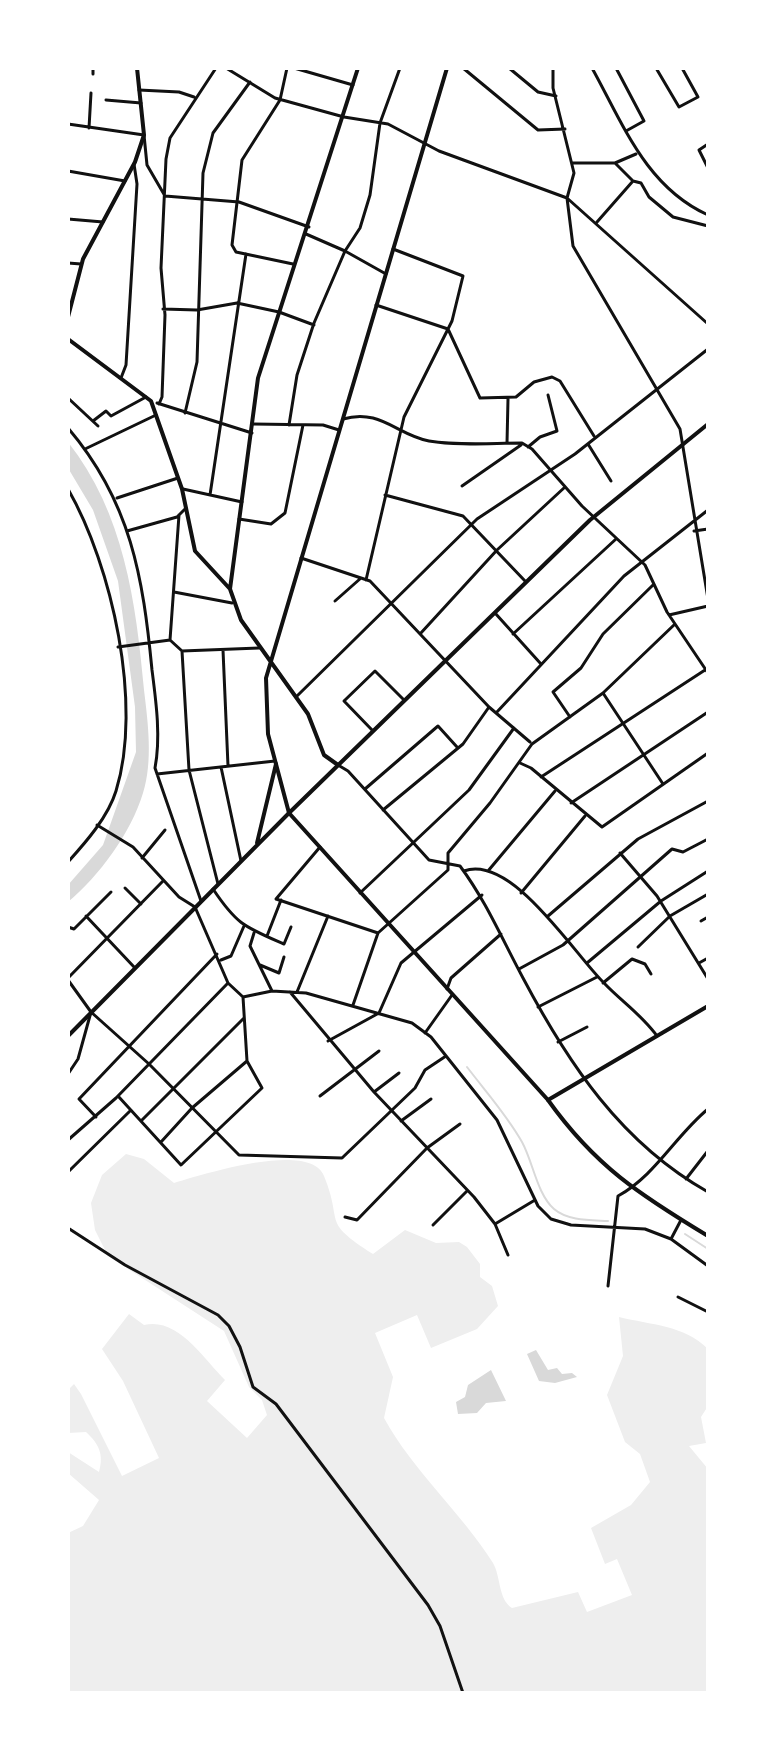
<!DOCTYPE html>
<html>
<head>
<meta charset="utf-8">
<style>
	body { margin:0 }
	#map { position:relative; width:776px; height:1761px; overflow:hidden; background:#fff; font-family:Barlow,sans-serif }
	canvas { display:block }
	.frame { position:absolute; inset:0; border:70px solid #fff; pointer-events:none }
</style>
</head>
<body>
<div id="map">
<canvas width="776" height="1761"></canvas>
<div class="frame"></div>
</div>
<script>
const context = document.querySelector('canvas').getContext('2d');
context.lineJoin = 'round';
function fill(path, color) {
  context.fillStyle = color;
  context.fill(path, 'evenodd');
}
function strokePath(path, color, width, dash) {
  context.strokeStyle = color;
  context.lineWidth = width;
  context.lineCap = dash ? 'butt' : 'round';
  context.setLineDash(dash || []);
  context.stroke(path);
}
fill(new Path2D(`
	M126,1154L144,1159L174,1183C201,1175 310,1140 324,1176C344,1225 320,1220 373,1254L405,1230L436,1243L459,1242L467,1247L480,1264V1277L492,1286L498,1306L477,1329L431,1348L417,1315L375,1333L393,1377L384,1418C413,1471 461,1512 493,1563C501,1577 498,1599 512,1608L578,1592L587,1612L632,1595L617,1559L605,1564L591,1528L631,1505L650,1482L640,1454L625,1442L607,1395L623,1356L619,1317C651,1325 684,1325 708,1349V1406L701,1417L706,1443L689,1446L708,1469V1693H68V1533L83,1526L99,1500L68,1473V1452L99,1472C104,1454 99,1444 86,1432L68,1433V1390L74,1384L81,1394L122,1476L159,1458L123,1381L102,1349L129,1314L144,1325C178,1317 203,1358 225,1380L207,1401L247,1438L267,1415L262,1400L249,1387L224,1331L108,1256L95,1230L91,1203L102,1175Z`), '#eee');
fill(new Path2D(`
	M68,442C124,513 136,602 144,690C148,723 153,761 143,793C131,833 99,876 68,902V885L103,845L136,752L135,707L118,581L93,510L68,468Z
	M536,1350L548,1370L557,1368L562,1374L572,1373L577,1377L555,1383L539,1381L527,1354Z
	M491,1370L506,1401L486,1403L477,1413L458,1414L456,1402L465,1397L468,1385Z`), '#d9d9d9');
strokePath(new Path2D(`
	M467,1067C486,1092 507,1115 522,1142C533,1162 537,1194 554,1209C568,1221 591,1220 608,1221
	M685,1234L708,1249`), '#d9d9d9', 2);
strokePath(new Path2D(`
	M226,68L275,98L344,117L388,124L439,151L567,198L708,324
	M287,68L280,100L242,160L232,245L236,252L293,264
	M294,68L353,85
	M463,68L538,130L565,129
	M509,68L538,92L556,96
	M553,68V88L574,173L567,198L573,246L680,429L708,599
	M592,68C623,124 646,187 708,215
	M616,68L644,121L626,131
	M656,68L679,107L698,97L682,68
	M93,74V68
	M139,90L179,92L194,97
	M106,100L141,103
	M68,124L144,135L147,165L165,196
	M89,128L91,93
	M708,144L699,150L708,168
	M572,163H615L633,181
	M615,163L636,154
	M68,171L125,181
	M165,196L239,202L309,227
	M68,219L103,222
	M597,222L633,181L641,183L649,197L673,217L708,226
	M306,234L345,251L386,274
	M68,263L81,264
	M376,305L448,329L480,398L516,397L534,382L552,377L560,381L594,436
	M163,309L197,310L237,303L279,312L314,325
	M121,378L126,365L137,184L134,164
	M68,398L98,426
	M157,403L252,433
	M159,404L162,397L165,315L161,268L166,159L170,138L216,68
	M185,413L197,362L203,173L213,133L250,82
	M343,419C380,408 397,435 429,441C459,446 492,443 522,443L532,449L582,506L645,565L667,612L708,673
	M93,421L106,411L111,416L146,397
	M253,424L323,425L339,430
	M289,425L297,375L314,323L345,251L360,228L370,195L380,123L400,68
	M68,428C131,502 143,577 152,670C156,701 161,737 155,768L201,901
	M507,443L508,399
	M588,444L611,481
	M528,447L540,437L557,431L548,395
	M85,449L156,415
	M462,486L521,445
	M68,489C112,566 143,704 116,791C108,817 86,842 68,862
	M183,489L242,502
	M210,495L246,254
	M385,495L463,516L526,582
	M117,498L178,478
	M239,519L271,524L285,513L303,425
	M127,531L177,517L186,508
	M694,531L708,529
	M301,558L370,581L489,707L530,742
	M366,580L404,417L452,321L463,276L393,249
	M174,592L232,603
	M335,601L361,578
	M495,613L541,664
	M669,615L708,606
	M420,634L497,550L565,487
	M513,634L616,539
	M170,640L179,515
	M118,647L170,640L182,651L259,648
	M223,650L228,766
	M182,651L189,770L218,884
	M603,693L663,784
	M297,696L477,519L575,454L708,349
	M496,713L624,576L708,510
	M570,717L553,692L581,668L603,634L653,585
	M373,731L344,701L375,671L404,700
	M520,763L531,768L602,827L708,753
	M338,765L348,771L429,860L460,866C486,901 502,939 523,978C568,1063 621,1143 708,1192
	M221,767L241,861
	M157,774L275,761
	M541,777L705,670
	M365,789L438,726L457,747
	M571,803L708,712
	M383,810L463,744L489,707
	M97,825L133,847L179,897L195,907L228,983L243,997L272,991L306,993L412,1023L431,1037L497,1120L538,1206L551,1219L571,1225L645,1229L671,1239L708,1266
	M320,847L276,899L378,933L448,870V853L490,803L532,744L603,693L675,624
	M620,853L657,896L708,979
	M142,858L165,830
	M464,871C512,854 574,954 604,983C621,1001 642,1015 657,1036
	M488,871L555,791
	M125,888L141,904
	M213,889C237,925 245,927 284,944L291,927
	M360,893L469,790L514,728
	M521,893L585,816
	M86,916L135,968
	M548,916L638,839L708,801
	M701,921L708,917
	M68,927L74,929L111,892
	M254,933L250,946L272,991
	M267,936L281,900
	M638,947L670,916L708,894
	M68,950V961
	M221,960L231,956L244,926
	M587,963L661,901L708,871
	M699,963L708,958
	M260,965L279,973L284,957
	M519,969L563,945L672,849L683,852L708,839
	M68,978L163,881
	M68,980L91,1012L149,1064L239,1155L342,1158L415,1088L425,1070L446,1056
	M603,983L632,959L645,964L651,974
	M447,989L451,978L501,934
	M290,992L374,1092L474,1197L495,1224L508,1255
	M297,992L328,916
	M353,1005L378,933
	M538,1007L597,977
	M425,1033L452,995
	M328,1041L379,1013L401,963L482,895
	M558,1042L587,1027
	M68,1074L78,1059L91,1012
	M374,1092L399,1073
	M118,1096L181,1165L262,1088L247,1061L243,997
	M320,1096L379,1051
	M96,1117L79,1099L217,954
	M142,1120L244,1018
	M401,1121L431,1099
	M68,1140L116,1098L228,983
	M161,1142L192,1108L247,1061
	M68,1172L131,1110
	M686,1179L707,1152
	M345,1217L357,1220L427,1148L460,1124
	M495,1224L535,1200
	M433,1225L467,1191
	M68,1228L125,1265L218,1315L229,1326L240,1347L253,1387L276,1404L428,1605L440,1626L463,1693
	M671,1239L681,1220
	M608,1286L618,1196C655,1176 676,1135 708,1109
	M678,1297L708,1312`), '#111', 3);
strokePath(new Path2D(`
	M447,68L266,678L268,734L289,813L548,1100C595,1166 640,1195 708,1236
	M68,317L83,259L135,162L144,135L137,68
	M68,339L151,401L182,489L195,551L230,589L241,620L308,714L324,755L338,765
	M230,589L258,378L358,68`), '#111', 4);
strokePath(new Path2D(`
	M257,843L276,764
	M68,1036L289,813L590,520L708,424
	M548,1100L708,1006`), '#111', 4);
</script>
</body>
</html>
